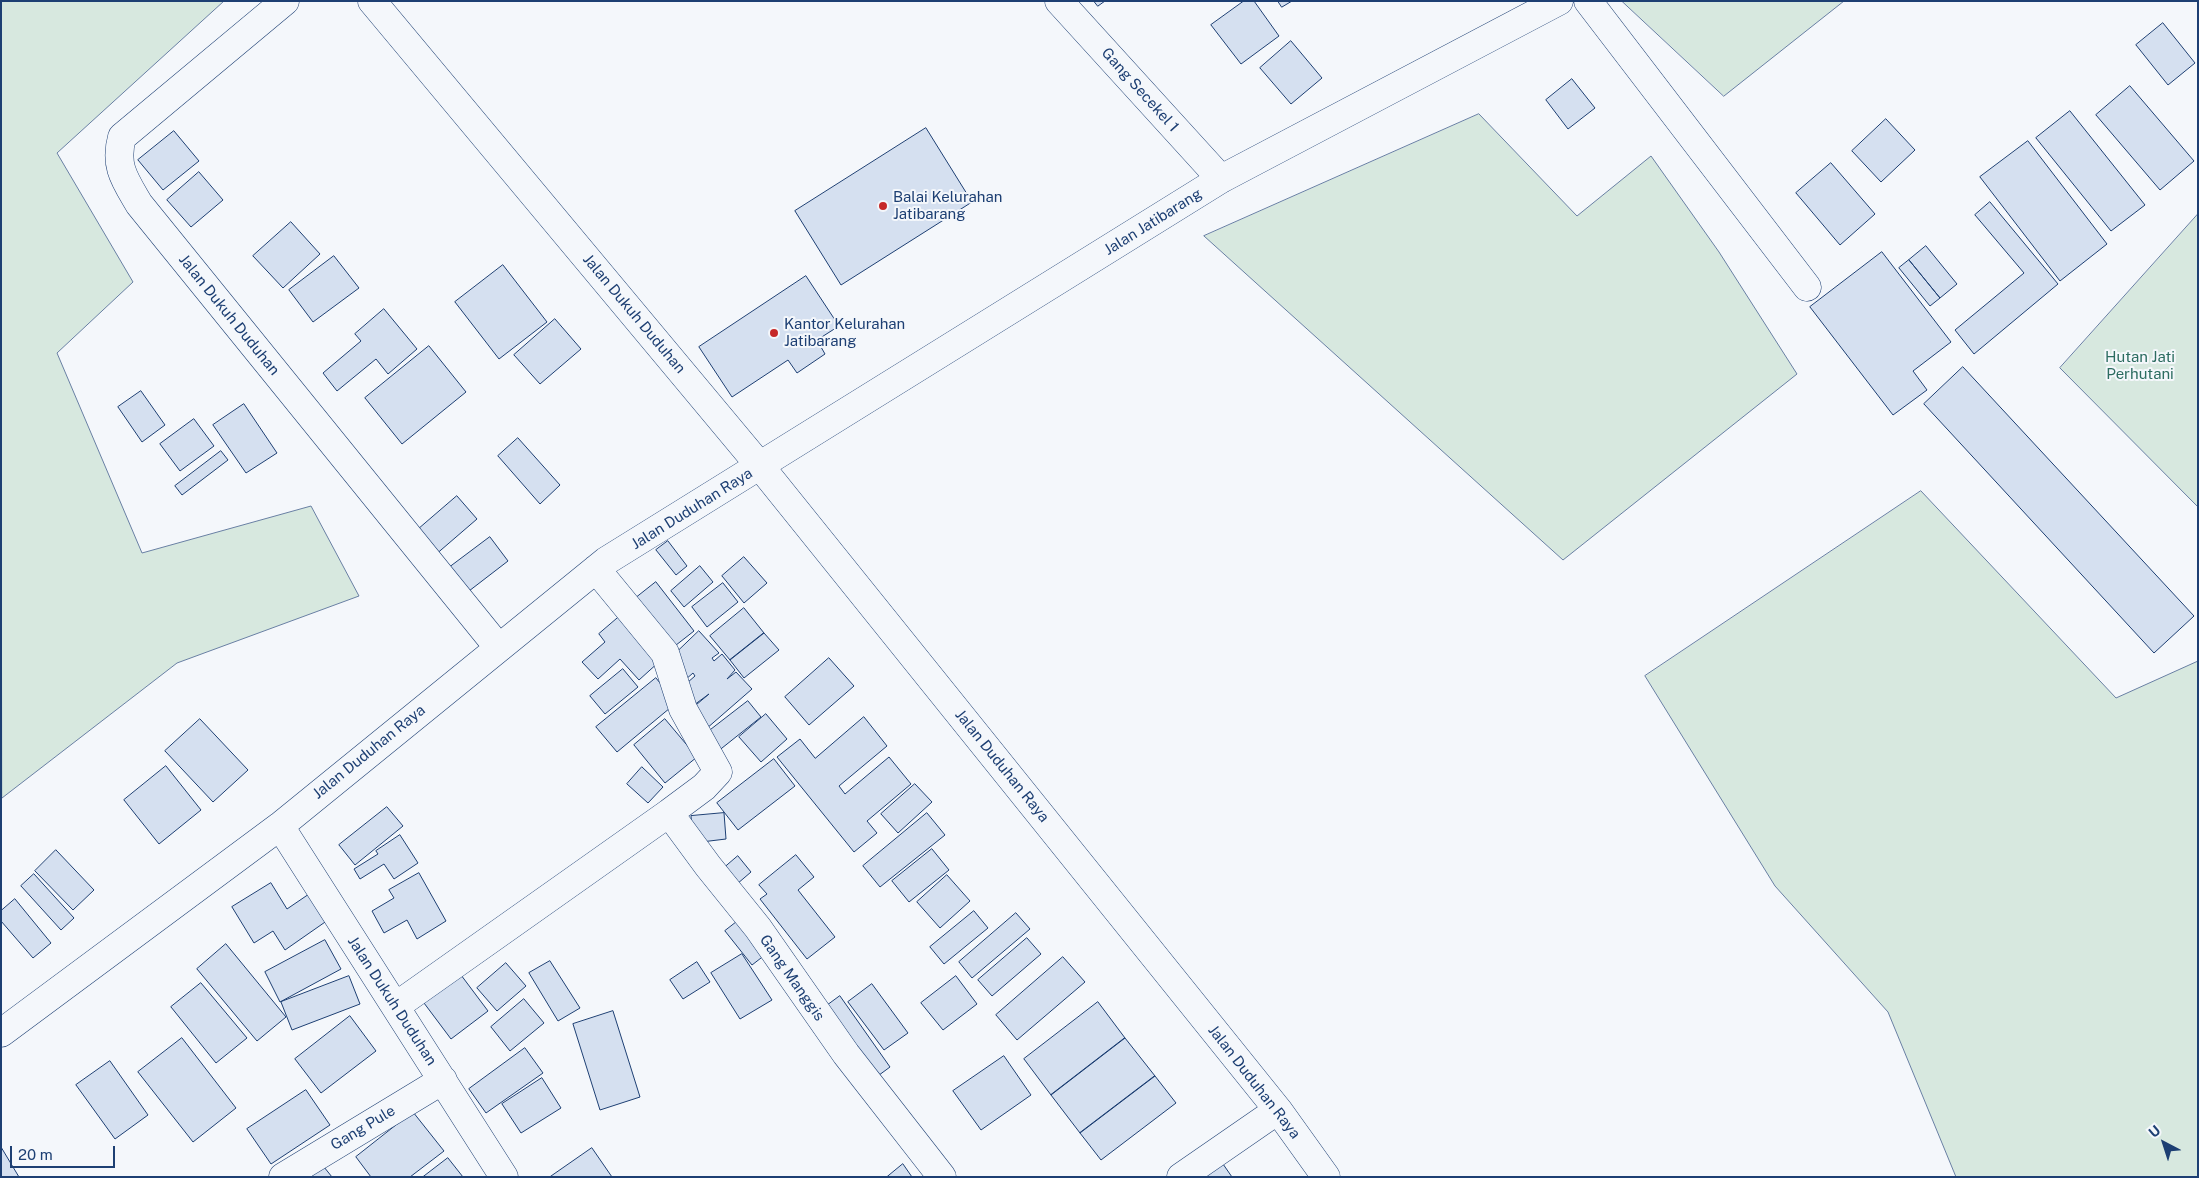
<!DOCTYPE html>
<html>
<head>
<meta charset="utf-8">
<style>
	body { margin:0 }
	#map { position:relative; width:2199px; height:1178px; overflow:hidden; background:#f4f7fb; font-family:"Public Sans",sans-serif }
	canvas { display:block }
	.frame { position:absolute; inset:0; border:2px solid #1d3f73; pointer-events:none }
	.north { position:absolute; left:2139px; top:1118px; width:50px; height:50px; -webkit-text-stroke:4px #f4f7fb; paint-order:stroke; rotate:320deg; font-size:14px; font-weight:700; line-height:20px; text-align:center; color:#1d3f73 }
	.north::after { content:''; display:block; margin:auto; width:18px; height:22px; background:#1d3f73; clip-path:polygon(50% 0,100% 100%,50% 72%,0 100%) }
	.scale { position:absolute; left:10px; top:1146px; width:105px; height:22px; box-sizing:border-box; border:2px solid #1d3f73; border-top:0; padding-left:6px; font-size:15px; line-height:18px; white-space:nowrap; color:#1d3f73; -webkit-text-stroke:4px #f4f7fb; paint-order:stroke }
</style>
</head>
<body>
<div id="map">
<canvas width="2199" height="1178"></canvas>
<div class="frame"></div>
<div class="north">U</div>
<div class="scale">20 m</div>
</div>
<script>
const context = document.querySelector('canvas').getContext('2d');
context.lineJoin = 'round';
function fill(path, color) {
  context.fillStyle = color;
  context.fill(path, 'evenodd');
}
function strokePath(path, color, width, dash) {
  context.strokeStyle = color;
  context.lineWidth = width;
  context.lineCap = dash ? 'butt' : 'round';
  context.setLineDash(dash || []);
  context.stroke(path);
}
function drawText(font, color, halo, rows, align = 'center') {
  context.font = font + ' "Public Sans",sans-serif';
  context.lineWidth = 4;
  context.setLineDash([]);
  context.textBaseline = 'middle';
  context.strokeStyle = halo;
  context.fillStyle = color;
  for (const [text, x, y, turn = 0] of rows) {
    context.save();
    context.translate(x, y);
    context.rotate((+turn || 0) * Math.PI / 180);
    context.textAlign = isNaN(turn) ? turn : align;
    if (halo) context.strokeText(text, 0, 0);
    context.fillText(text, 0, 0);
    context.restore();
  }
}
const green = new Path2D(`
	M1,1H224L57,153L133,282L57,353L142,553L311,506L359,596L177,663L2,798Z
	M1622,1H1844L1724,96Z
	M1479,114L1577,216L1651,156L1719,252L1797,374L1563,560L1204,236Z
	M2198,214V507L2060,368Z
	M1921,491L2116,698L2198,661V1177H1956L1888,1012L1775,886L1645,676Z`);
fill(green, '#d7e8df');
strokePath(green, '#687fa3', 1);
const building = new Path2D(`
	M1094,1H1105L1098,6Z
	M1244,1H1254L1279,36L1241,64L1211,25Z
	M1278,1H1292L1282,7Z
	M2163,23L2195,63L2168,85L2136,45Z
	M1291,41L1322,78L1291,104L1260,68Z
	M1572,79L1595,108L1568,129L1546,100Z
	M2130,86L2194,161L2160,190L2096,115Z
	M2070,111L2145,205L2111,231L2036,138Z
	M1886,119L1915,150L1881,182L1852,151Z
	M926,128L972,202L841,285L795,211Z
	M174,131L199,161L163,190L138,160Z
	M2028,141L2107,244L2060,281L1980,177Z
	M1831,163L1875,214L1840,245L1796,193Z
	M199,172L223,200L191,227L167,200Z
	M1990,202L2058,284L1974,354L1955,330L2024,273L1975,215Z
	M291,222L320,254L283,288L253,256Z
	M1926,246L1957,284L1940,298L1909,260Z
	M1882,252L1951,342L1913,371L1927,390L1893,415L1810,307Z
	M334,256L359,288L313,322L289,290Z
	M1909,260L1940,298L1930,306L1899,268Z
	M503,265L547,322L499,359L455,302Z
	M806,276L839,326L817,340L825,354L797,373L788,360L732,397L699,347Z
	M384,309L417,349L388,374L376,359L337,391L323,373L361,341L355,334Z
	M555,319L581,349L540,384L514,355Z
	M429,346L466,392L402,444L365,398Z
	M1963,367L2194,616L2154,653L1924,404Z
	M141,391L165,425L142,442L118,407Z
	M244,404L277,453L246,473L213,425Z
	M194,419L214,446L180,471L160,444Z
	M518,438L560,485L540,504L498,456Z
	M221,451L228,460L182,495L175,486Z
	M457,496L477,519L434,556L414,533Z
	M490,537L508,561L469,591L450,567Z
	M668,541L687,566L676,575L656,550Z
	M744,557L767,583L744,603L722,576Z
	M700,566L713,582L684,607L671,591Z
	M656,582L694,631L671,649L632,601Z
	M723,583L738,602L707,627L692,607Z
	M744,608L764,633L730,660L710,636Z
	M620,616L660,661L639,680L620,659L598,679L582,662L605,642L599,634Z
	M699,631L719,653L712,658L714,661L722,654L735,670L727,679L736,672L752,689L706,729L690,710L709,694L694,705L680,689L695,676L693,673L685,680L674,655Z
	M764,633L779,650L744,678L730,660Z
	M829,658L854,686L809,725L785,697Z
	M623,669L638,687L605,714L590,696Z
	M656,678L676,703L617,752L596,727Z
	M748,701L761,717L717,752L704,735Z
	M766,714L787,739L761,762L739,737Z
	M864,717L887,746L839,786L845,794L889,757L911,784L867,821L877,833L854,852L777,757L800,739L815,758Z
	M200,719L248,770L213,802L165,751Z
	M665,719L697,757L665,783L634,745Z
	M774,759L795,786L738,830L717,803Z
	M166,766L201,810L159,844L124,800Z
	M642,767L663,787L648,803L627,784Z
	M915,784L932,802L898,833L881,814Z
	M387,807L403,826L355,865L339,845Z
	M724,813L726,839L693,843L691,816Z
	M927,813L945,835L880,887L863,866Z
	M400,835L418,863L394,879L384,864L360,879L354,869L378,854L376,851Z
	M932,849L949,870L909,902L892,881Z
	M56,850L94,890L73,910L35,871Z
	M796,855L814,877L798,890L835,937L807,959L760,899L767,894L759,885Z
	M738,856L751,872L730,890L717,874Z
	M419,873L446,921L417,939L407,920L384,933L372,911L394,898L389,890Z
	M34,874L74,918L61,930L21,886Z
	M947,875L970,901L940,928L917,902Z
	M271,883L287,909L309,894L328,920L285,950L273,931L254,943L232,907Z
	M15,899L51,943L33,958L1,921V911Z
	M974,911L988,928L944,964L930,947Z
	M1016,913L1030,929L972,978L959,962Z
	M743,917L770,951L752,965L725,931Z
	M1027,938L1041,954L992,996L978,980Z
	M325,940L341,969L280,1002L265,972Z
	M226,944L286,1017L257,1041L197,969Z
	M742,954L772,1000L740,1019L711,973Z
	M1063,957L1085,982L1017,1040L996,1015Z
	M550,961L580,1008L558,1021L529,973Z
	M697,962L710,982L683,999L670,980Z
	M506,963L526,986L497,1011L477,988Z
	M461,975L488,1011L451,1039L424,1003Z
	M349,976L360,1004L292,1030L281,1002Z
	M956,976L977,1004L943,1030L921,1003Z
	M201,983L247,1038L216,1063L171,1007Z
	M872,984L908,1033L884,1050L848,1002Z
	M840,996L890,1067L871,1081L821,1010Z
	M524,999L544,1023L510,1051L491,1027Z
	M1098,1002L1125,1038L1051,1095L1024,1059Z
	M613,1011L640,1097L600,1110L573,1024Z
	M350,1016L376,1051L321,1093L295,1059Z
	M182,1038L236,1108L193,1142L138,1072Z
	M1125,1038L1155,1076L1080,1133L1051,1095Z
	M525,1048L543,1073L486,1113L469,1089Z
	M1004,1056L1031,1095L981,1130L953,1091Z
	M110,1061L148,1115L115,1139L76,1085Z
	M1155,1076L1176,1103L1101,1160L1080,1133Z
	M542,1078L561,1108L521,1133L502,1104Z
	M306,1090L330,1125L271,1164L247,1129Z
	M413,1112L444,1151L410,1177H371L356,1157Z
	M1,1147L19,1177H1Z
	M592,1148L612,1177H550Z
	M448,1158L463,1177H423Z
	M320,1162L332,1177H303Z
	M903,1164L912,1177H887Z
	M1223,1164L1232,1177H1205Z`);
fill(building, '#d5e0f0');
strokePath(building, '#1d3f73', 1);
const minor = new Path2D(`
	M285,1L122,137C114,166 125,180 139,204L498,647
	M372,1L760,466L1278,1110L1326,1177
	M1059,1L1221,179
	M1588,1L1807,287
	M669,813L708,866L758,928L846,1054L942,1177
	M280,826L504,1177
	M396,1006L669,813L704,787L718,772L683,709L665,653L596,569
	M1,1033L280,826L606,561L1221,179L1559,1
	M283,1177L443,1080
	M1181,1177L1278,1110`);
strokePath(minor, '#1d3f73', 29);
strokePath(minor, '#f4f7fb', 28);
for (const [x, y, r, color] of [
	[883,206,5,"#c62828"],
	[774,333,5,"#c62828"]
]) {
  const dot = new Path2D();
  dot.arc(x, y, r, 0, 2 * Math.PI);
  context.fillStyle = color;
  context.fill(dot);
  strokePath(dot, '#f4f7fb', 2);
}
drawText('15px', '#1d3f73', '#f4f7fb', [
	["Gang Secekel 1",1140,90,48],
	["Jalan Jatibarang",1153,222,-32],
	["Jalan Dukuh Duduhan",634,314,50],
	["Jalan Dukuh Duduhan",229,315,51],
	["Jalan Duduhan Raya",692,509,-32],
	["Jalan Duduhan Raya",369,752,-39],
	["Jalan Duduhan Raya",1002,766,51],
	["Gang Manggis",792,978,55],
	["Jalan Dukuh Duduhan",392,1001,57],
	["Jalan Duduhan Raya",1254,1082,52],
	["Gang Pule",363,1128,-31]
]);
drawText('15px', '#1d3f73', '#f4f7fb', [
	["Balai Kelurahan",893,197],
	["Jatibarang",893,214],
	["Kantor Kelurahan",784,324],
	["Jatibarang",784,341]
], 'left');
drawText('15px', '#2c6c60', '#f4f7fb', [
	["Hutan Jati",2140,357],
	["Perhutani",2140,374]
]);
</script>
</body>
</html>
